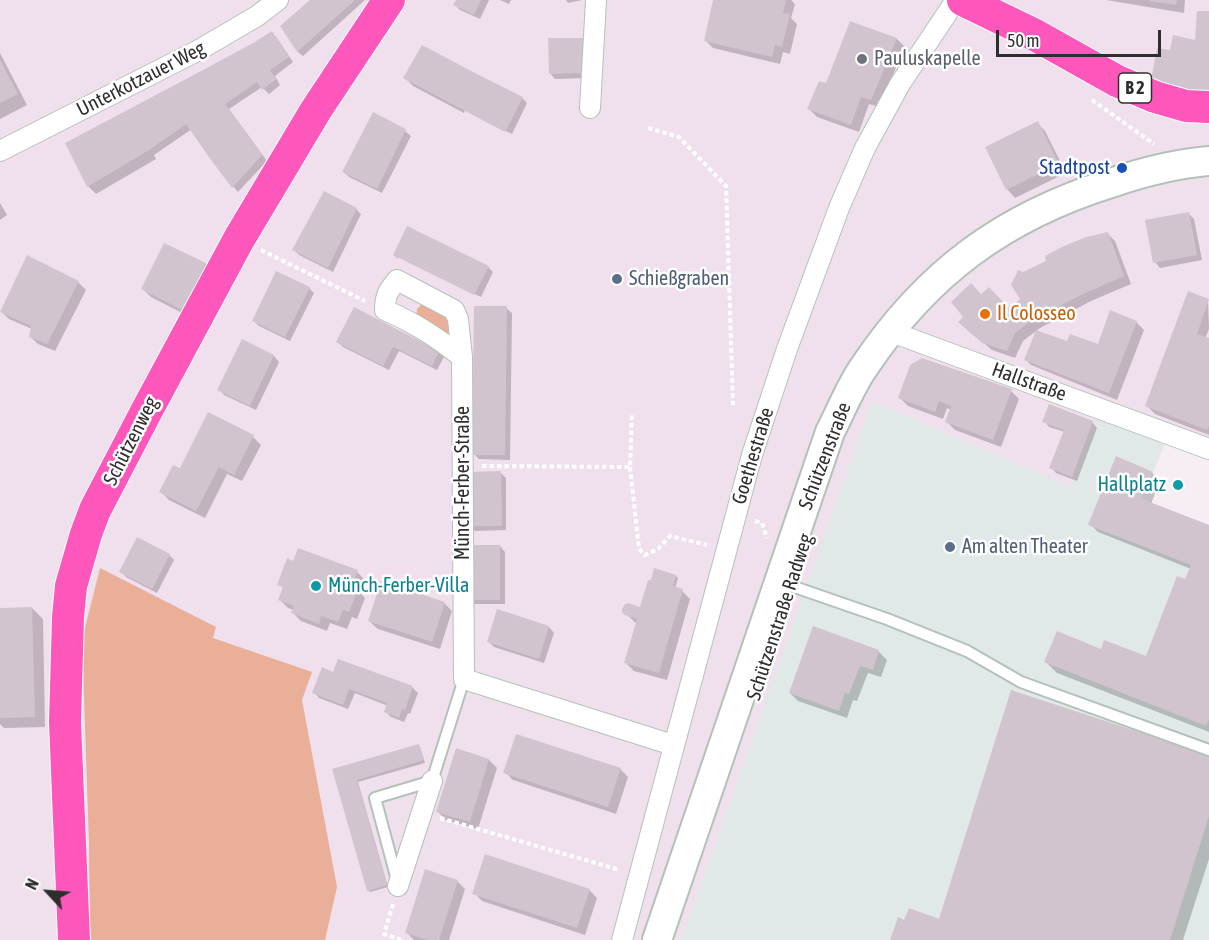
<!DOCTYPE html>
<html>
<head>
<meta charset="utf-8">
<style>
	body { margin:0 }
	#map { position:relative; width:1209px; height:940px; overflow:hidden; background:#f0e0ed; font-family:"Asap Condensed",sans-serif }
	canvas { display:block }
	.north { position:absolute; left:18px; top:862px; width:60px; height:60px; -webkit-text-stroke:4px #fff; paint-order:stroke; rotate:296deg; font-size:16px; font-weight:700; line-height:24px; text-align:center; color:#2e2e2e }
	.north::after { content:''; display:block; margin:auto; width:21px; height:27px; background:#2e2e2e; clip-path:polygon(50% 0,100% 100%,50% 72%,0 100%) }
	.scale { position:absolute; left:996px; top:30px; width:165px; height:27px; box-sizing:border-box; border:3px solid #2e2e2e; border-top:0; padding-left:8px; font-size:18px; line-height:21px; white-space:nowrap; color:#2e2e2e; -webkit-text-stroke:4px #fff; paint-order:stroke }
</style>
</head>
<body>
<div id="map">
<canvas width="1209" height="940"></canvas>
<div class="north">N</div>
<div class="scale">50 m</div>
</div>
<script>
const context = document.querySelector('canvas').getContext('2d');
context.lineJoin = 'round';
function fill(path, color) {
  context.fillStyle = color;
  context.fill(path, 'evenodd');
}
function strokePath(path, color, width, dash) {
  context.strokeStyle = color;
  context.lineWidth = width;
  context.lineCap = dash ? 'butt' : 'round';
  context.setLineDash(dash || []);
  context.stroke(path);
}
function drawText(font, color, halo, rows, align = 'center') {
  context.font = font + ' "Asap Condensed",sans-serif';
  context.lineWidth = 5;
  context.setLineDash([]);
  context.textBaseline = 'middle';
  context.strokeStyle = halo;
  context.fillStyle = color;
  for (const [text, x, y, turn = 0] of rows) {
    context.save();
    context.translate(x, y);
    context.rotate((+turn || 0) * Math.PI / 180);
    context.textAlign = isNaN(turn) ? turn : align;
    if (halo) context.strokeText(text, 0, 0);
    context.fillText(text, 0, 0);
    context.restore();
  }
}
fill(new Path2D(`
	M872,401L1071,487L1098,415L1209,457V940H681Z`), '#e0e8e8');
fill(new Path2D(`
	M423,303L447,314L450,328L447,335L416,317L417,309Z
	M100,568L216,627L213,638L312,672L302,700L337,887L325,940H90L89,843L82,640Z`), '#eaaf98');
fill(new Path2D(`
	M1169,434L1209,449V525L1142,499Z`), '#f7eef5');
fill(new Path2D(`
	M313,0H365L303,56L298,52L282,26Z
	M457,0H489L480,19L460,10L455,5Z
	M500,0H511L509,4Z
	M566,0H582L568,3Z
	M715,0H791L795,4L791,18L797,24L790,54L783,52L780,64L713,48L705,40Z
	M1106,0H1185L1184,13Z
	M851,22L897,39L905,47L879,107L869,104L859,132L817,117L809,109L827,85Z
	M272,33L277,38L293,62L275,76L280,85L269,94L262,87L229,109L267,161L238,192L212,159L192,129L154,155L156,159L96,194L88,186L204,72Z
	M550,40L589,78L555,79L550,73Z
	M0,53L27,105L0,119Z
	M405,78L522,98L527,103L512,134L465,110L464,113L413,86Z
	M373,114L405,131L411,136L382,193L349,177L344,172Z
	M1037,123L1045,131L1066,173L1015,198L1007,189L987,147Z
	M0,203L7,215L0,220Z
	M356,209L361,214L333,272L299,255L294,250Z
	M1189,214L1194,219L1202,260L1160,268L1155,262Z
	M1107,233L1115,241L1131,284L1091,301L1040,328L1023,341L1015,358L992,350L968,330L981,295L1010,311L1022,299L1023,274Z
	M165,245L206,264L214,272L190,317L151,297L143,289Z
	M394,255L488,267L493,272L481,297L398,256V259Z
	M78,282L86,290L55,351L38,344L30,336L32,329L9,319L1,311Z
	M309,288L314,293L290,341L259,326L254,321Z
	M1208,301L1209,329L1205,339L1209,340V435L1155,414L1147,406Z
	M506,308L512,313L510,460L479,459L474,454Z
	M355,309L438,352L444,357L437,370L399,351L389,370L343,347L338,342Z
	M1136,322L1144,330L1117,400L1031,365L1026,360L1068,343L1098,346Z
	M242,341L274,356L279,362L256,410L224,395L219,389Z
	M1011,391L1019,399L1001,447L955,430L947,422L951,410L947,408L943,419L908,406L900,398Z
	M209,414L253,437L261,445L242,481L227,474L205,518L169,500L161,492L180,470Z
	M1044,421L1092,422L1097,428L1077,481L1056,473L1051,467L1065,432L1049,427Z
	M500,472L506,478V530L475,531L470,526Z
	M1152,473L1160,481L1151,504L1209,526V732L1057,673L1046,662L1102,651L1147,658L1186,581L1191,569L1098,532L1090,524Z
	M500,546L505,552V604H474L469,599Z
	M169,555L174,560L157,593L126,577L121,571Z
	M357,572L365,580L360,593L365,598L357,619L352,617L347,629L330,623L327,631L301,621L293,613L294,610L288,608L280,600L284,589L279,584Z
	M676,576L678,578L675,589L682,591L690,599L667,680L634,671L626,663L637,624L624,612L641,609Z
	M444,603L452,611L440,649L378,629L369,621Z
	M32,608L43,619L45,727L4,728L0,724V609Z
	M498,611L549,627L554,633L544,663L494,647L489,642Z
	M814,628L879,652L887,660L881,677L868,673L857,701L853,700L847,718L798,701L790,693Z
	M339,661L413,688L418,693L410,714L408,713L404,722L391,717L386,712L388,706L355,693L348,709L319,698L314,692L334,674Z
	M418,745L420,747L425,763L358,782L388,887L370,892L368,890L334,770Z
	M457,750L489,760L497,768L478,829L446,820L438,812Z
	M1209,756V859L1183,940H892L905,922L940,921Z
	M620,769L628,777L616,814L513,780L505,772Z
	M457,881L465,889L449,940H414L406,932Z
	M589,890L597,898L585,935L482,901L474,893Z`), '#0003');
fill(new Path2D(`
	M310,0H355L297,52L280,26Z
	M456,0H481L474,15L453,5Z
	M713,0H786L783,13L790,14L782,47L775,45L772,57L704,41Z
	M1149,0H1177L1176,5L1149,1Z
	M1197,11H1209V95H1196L1151,80L1157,48L1170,50L1173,35L1195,40Z
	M850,21L897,38L871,100L861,97L851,125L807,109L819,81L826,83Z
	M272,31L289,57L270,70L276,79L262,90L257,82L225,104L262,155L232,188L211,160L186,124L149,150L87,187L65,143L203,70L253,43Z
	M548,38H584V73L549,74Z
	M422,45L475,73L523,97L505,132L403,78Z
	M0,60L18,94L0,103Z
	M373,112L406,129L377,189L342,172Z
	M1038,121L1059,164L1006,190L985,147Z
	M324,191L357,208L328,268L292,250Z
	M1189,212L1197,255L1153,263L1145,220Z
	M407,226L489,266L474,295L393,255Z
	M1108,232L1124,276L1083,294L1032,320L1015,333L1007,351L982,343L958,322L963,317L951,302L971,283L981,294L989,287L1010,309L1020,299L1011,285L1018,270L1023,272L1046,261L1045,256L1062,247L1086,237Z
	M164,243L206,263L182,310L141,289Z
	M27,255L79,281L47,344L29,337L31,326L0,312Z
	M276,271L310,287L285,337L252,321Z
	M1188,291L1209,299L1197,334L1209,338V426L1207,430L1145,406Z
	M474,306H507L505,455H472Z
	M354,307L439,351L432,366L393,347L383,366L336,342Z
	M1110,310L1137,321L1109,393L1024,360L1036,330L1067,341L1070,334L1098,344Z
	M242,339L274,355L250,406L217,390Z
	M922,358L1012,389L993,440L945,422L951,406L939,401L935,412L898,398L910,365Z
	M1049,404L1093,421L1072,477L1049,468L1064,430L1042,422Z
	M208,412L254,435L234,475L219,467L196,511L159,492L173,465L180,468Z
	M1116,456L1153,472L1142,499L1209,525V720L1206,726L1044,662L1057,631L1101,649L1104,640L1146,656L1177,576L1185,579L1191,565L1088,525Z
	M501,471L502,526H469L468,472Z
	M137,537L170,554L152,589L119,572Z
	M468,545H500V600H468Z
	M298,548L358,570L352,587L358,589L349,612L343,610L338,622L321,616L319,624L291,613L294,606L278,600L283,587L277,585L287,558L293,561Z
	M654,568L676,575L673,586L683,589L659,673L624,663L637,619L625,615L622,612V609L625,604L629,603L640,607L648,580H651Z
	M381,581L445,602L432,642L368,621Z
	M32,607L35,717L0,718V608Z
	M497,609L549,626L539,659L487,642Z
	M813,626L879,650L873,670L860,666L849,694L845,693L839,711L789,693Z
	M338,659L413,686L405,710L402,709L399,718L384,712L387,703L349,689L343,705L312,693L322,667L333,672Z
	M1011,690L1209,755V816L1170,940H890L898,917L904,920L909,908L939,919Z
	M516,734L621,768L608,807L503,773Z
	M419,744L424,760L357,780L387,885L367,891L332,769Z
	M456,748L489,759L470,822L436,812Z
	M485,854L590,889L577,928L472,894Z
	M425,869L458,880L439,940H428L405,933Z`), '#d2c4cf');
const lane = new Path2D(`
	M780,582L887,619L967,651L1021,682L1209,750
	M397,880L375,798L432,781L464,679`);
const street = new Path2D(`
	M590,108L596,0
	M0,151L199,50L257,16L278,0
	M889,331L1209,449
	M462,357C436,337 415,323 385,310C385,296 388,291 397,280L454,310L458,319L462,357L464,679L673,745
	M398,886L432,781
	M622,940L752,455L787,349L839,208L865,148L900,84L956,0`);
const secondary = new Path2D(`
	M657,940L830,432C841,411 850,387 864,367C927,273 1003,217 1111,183C1143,172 1175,164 1209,161`);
const primary = new Path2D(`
	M963,0L1035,35L1117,81L1155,97L1186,106L1209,107
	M74,940L65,722L68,617L71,586L86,534L95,510L146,412L239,239L316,110L389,0`);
strokePath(lane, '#b3c2b9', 14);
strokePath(street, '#b3c2b9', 22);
strokePath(secondary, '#b3c2b9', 32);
strokePath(primary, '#fff', 34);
strokePath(new Path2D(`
	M1092,100L1154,144
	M648,128L679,137L726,186L733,405
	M261,250L365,301
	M482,466L630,467L632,413
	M630,467L639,549L645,555L658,549L670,536L707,545
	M755,521L762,523L767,538
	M440,818L620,870
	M393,904L384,934L402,940`), '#fff', 4, [4.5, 3]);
strokePath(lane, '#fff', 10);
strokePath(street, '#fff', 20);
strokePath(secondary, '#fff', 28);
strokePath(primary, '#fd57bc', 32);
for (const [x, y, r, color] of [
	[862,59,6,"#6b7280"],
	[1122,168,6,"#1a4fb4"],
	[617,279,6,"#5c6f8a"],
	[985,314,6,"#e8710a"],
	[1178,485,6,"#0f9aa8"],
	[950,547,6,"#5c6f8a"],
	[316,586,6,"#0f9aa8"]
]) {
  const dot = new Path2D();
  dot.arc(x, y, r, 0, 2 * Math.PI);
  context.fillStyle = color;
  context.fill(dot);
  strokePath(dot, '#fff', 2);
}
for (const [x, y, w] of [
	[1135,88,33]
]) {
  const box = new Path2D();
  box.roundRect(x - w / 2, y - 15, w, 30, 4.5);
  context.fillStyle = '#fff';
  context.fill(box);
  strokePath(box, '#2e2e2e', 1.5);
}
drawText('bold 18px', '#2e2e2e', null, [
	["B 2",1135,88]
]);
drawText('20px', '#5b616d', '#fff', [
	["Pauluskapelle",874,59]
], 'left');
drawText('20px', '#2e2e2e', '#fff', [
	["Unterkotzauer Weg",141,79,-27],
	["Hallstraße",1029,382,20],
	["Schützenweg",131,441,-63],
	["Goethestraße",753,456,-73],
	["Schützenstraße",825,456,-69],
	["Münch-Ferber-Straße",463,483,-90],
	["Schützenstraße Radweg",780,617,-72]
]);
drawText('20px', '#164399', '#fff', [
	["Stadtpost",1110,168]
], 'right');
drawText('20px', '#4e5e75', '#fff', [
	["Schießgraben",629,279],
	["Am alten Theater",962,547]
], 'left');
drawText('20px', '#c56008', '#fff', [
	["Il Colosseo",997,314]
], 'left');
drawText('20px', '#0d838f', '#fff', [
	["Hallplatz",1166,485],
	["Münch-Ferber-Villa",328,586,"left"]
], 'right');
</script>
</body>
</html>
